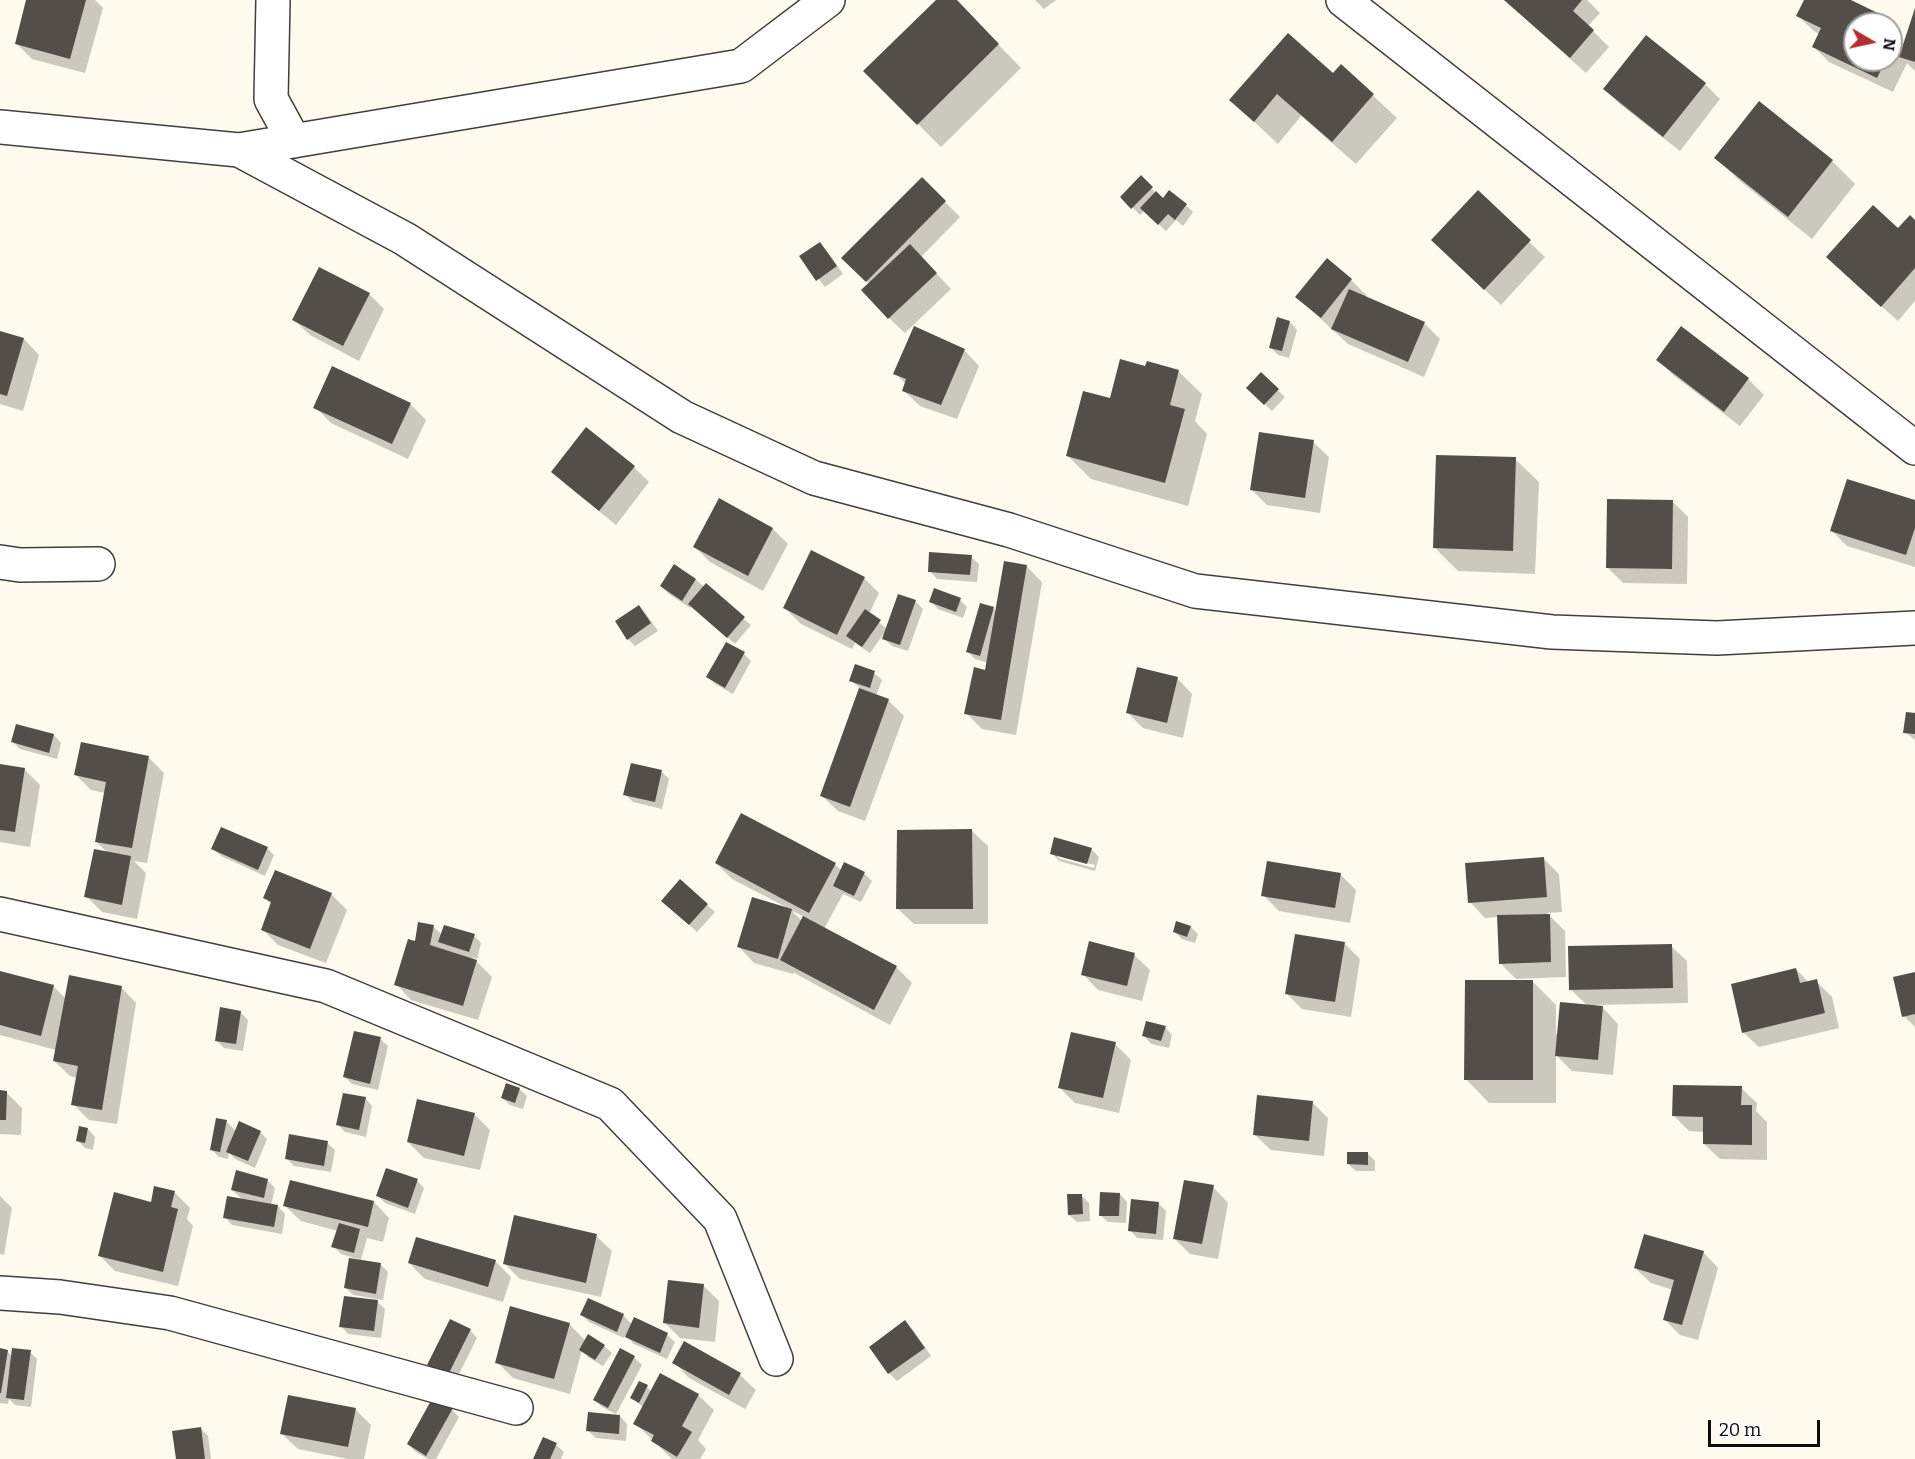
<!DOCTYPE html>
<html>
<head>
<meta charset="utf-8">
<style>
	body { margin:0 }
	#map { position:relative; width:1915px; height:1459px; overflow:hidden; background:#fefaed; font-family:Bitter,serif }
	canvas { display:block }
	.north { position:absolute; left:1843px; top:12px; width:60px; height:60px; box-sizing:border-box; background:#fff; border:2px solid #9e9e9e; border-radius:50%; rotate:99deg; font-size:16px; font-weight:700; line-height:24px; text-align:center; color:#0c0c0c }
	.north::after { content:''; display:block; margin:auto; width:21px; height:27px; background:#b22f34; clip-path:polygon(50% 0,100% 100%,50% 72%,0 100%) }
	.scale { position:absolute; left:1708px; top:1420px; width:112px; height:27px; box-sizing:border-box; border:3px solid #0c0c0c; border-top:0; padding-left:8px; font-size:18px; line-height:21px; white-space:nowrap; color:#0c0c0c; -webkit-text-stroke:4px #fff; paint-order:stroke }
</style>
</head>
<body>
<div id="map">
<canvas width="1915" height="1459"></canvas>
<div class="north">N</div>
<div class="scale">20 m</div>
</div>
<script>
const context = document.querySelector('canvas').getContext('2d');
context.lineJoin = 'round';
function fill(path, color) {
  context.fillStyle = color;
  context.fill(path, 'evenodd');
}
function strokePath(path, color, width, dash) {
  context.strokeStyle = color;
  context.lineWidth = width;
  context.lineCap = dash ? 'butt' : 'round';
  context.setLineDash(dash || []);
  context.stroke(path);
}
fill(new Path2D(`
	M28,0H95L103,8L85,73L32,59L16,43Z
	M938,0H955L1021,68L941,147L865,71Z
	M1035,0H1056L1044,9Z
	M1504,0H1587L1600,13L1588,26L1609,47L1586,73Z
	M1806,0H1848L1885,18L1901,33L1897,42L1904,49L1915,11V71L1907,63L1893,92L1829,62L1813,46L1819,34L1814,31L1798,16ZM1855,24H1891V60H1855Z
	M1341,66L1397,118L1356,164L1301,116L1278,144L1231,100L1333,75Z
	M1705,84L1720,99L1680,151L1621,105L1605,89Z
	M1716,158L1832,161L1855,184L1812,239L1740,181Z
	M1141,177L1163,201L1186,205L1193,212L1183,226L1176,220L1166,231L1144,211L1140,215L1122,197Z
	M922,179L960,217L921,257L951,289L905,333L889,318L870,284L843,258Z
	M1478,193L1545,257L1501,305L1449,256Z
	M1915,222V301L1898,321L1844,273L1898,230Z
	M820,244L827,251L843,274L825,287L801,257Z
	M1351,280L1367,296L1365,298L1424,323L1440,339L1424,377L1348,344L1297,297Z
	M369,294L384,309L359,361L310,335L294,320Z
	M1290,322L1297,330L1289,358L1278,355L1270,347Z
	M1681,328L1748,379L1764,395L1740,426L1673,375L1658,360Z
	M0,332L24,339L39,355L23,411L0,404Z
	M964,350L979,366L957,419L920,406L904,391L906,384L895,373Z
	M1146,368L1178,371L1202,394L1195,421L1207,434L1188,506L1091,479L1068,456L1111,400Z
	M1261,374L1285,397L1272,411L1248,388Z
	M410,404L426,420L408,459L331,423L315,407Z
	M1313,442L1329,457L1320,513L1267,505L1251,489Z
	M1515,459L1539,482L1535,574L1458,571L1434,547Z
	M634,467L649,482L616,525L569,487L553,472Z
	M1673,502L1688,517L1687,584L1623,583L1607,567Z
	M1915,502V567L1847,546L1832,531Z
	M773,529L788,544L763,591L710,562L695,547Z
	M971,557L979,564L977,582L937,579L930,571Z
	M1026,566L1042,582L1016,735L982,729L966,713L986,671L988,663L975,659L968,652L993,608L996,612Z
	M864,578L879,593L869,614L887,629L915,601L923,609L908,651L892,646L884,639L885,632L870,653L855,643L852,649L801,624L785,608Z
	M696,580L751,625L735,644L692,605L690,608L669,594L661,586Z
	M960,600L967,607L963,618L938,609L931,601Z
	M639,607L646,614L658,631L635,646L628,639Z
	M744,654L751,661L733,694L715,684L708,677Z
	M874,673L882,680L876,696L888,700L904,716L865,821L838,811L822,796L861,689L850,680Z
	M1177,678L1192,694L1183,738L1143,728L1128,713Z
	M1915,715V740L1905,732Z
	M54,735L61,743L57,759L20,749L13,742Z
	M148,757L164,773L147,863L134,861L146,873L137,919L102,912L86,896L108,853L96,842L105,793L91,790L75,774Z
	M0,765L24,769L40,785L30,847L0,842Z
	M662,772L669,779L662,809L633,802L625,794Z
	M972,831L988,846V924H914L898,909Z
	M267,848L274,855L265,876L221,856L213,849Z
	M1091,849L1099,857L1095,871L1059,861L1052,853ZM1058,855L1095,865L1094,868L1058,858Z
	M1543,858L1559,874L1562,912L1547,913L1565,931L1566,977L1516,979L1500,963L1499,917L1485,918L1470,902Z
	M716,863L835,864L842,871L845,864L865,874L872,881L861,902L843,894L824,929L896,967L912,983L890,1025L798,975L794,972L793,974L754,963L739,947L786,907L732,879ZM793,911L804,917L802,921L793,912Z
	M1340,874L1356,890L1350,923L1279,911L1263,895Z
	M680,881L715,912L697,932L671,908Z
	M331,894L347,910L326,963L278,945L262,929L272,905L265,898Z
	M433,926L442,935L474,936L481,943L477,959L472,957L492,977L478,1020L411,1000L396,984L416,943Z
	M1191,927L1198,934L1195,943L1182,939L1175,932Z
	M1344,943L1360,959L1351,1017L1302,1009L1287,994Z
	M1671,946L1687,961L1688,1003L1592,1005V1007L1603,1008L1618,1024L1613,1075L1572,1071L1556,1055V1103H1489L1466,1079L1533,982L1556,1005V1034H1558L1588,1006L1570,989Z
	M1134,955L1150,970L1142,1001L1098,990L1083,974Z
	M1796,969L1809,983L1816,981L1832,997L1839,1028L1759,1047L1743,1032Z
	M0,973L53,986L66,999L121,987L136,1003L117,1124L89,1120L73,1104L77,1078L70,1076L54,1061L56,1050L0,1035Z
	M1915,974V1027L1904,1016Z
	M240,1012L248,1020L243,1051L224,1048L216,1040Z
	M1165,1027L1172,1035L1169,1048L1151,1044L1144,1036Z
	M380,1039L388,1046L378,1090L352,1084L345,1077Z
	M1115,1044L1131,1060L1119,1113L1075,1103L1060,1088Z
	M1741,1088L1757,1103L1756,1111L1767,1122V1160L1720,1159L1704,1144L1705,1132L1689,1131L1674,1116Z
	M519,1089L527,1096L523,1109L510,1105L502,1098Z
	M0,1092H6L22,1108L21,1135L0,1134Z
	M365,1098L372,1106L366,1137L345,1132L338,1125Z
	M1313,1103L1328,1118L1324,1156L1271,1150L1255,1135Z
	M474,1114L490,1130L480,1170L424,1158L408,1142Z
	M227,1122L236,1131L260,1132L267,1139L255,1168L235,1159L229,1153L228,1159L219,1157L211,1149Z
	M88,1129L95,1137L93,1150L85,1148L78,1141Z
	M327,1143L335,1150L331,1172L294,1166L286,1158Z
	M1367,1153L1375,1161V1171H1356L1348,1164Z
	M267,1180L275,1188L271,1205L278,1206L285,1214L282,1234L232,1225L225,1217L243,1200L232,1190Z
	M417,1181L424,1188L415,1214L385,1203L377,1195Z
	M1213,1187L1228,1203L1218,1259L1190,1254L1174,1238Z
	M174,1192L190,1208L187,1219L193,1226L178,1286L115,1271L100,1256L152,1204Z
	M1120,1194L1127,1202L1126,1223L1108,1222L1100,1215Z
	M1081,1195L1089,1203L1090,1221L1077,1222L1069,1215Z
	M0,1196L12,1208L4,1255L0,1254Z
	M374,1202L389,1218L383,1242L367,1238L361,1260L341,1254L333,1246L338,1231L301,1221L285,1206Z
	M1158,1203L1166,1211L1163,1240L1137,1238L1130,1230Z
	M596,1236L612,1251L601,1297L520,1279L504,1263Z
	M1703,1252L1718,1268L1698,1340L1680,1335L1664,1319L1673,1290L1651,1283L1635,1268Z
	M495,1261L511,1277L503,1302L425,1279L409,1263Z
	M381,1265L388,1272L383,1300L353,1295L345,1287Z
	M704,1286L719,1301L715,1342L680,1338L664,1322Z
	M374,1299L385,1309L381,1338L348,1334L341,1326L374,1301Z
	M588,1300L624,1316L632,1325L635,1319L667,1335L675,1342L667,1359L634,1344L625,1335L624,1338L589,1322L582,1315Z
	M905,1322L913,1330L931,1356L897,1381L889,1373Z
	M569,1324L586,1341L604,1346L612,1353L603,1366L588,1357L582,1350L570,1394L513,1378L497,1362Z
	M470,1330L477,1338L455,1382L437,1372L429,1365Z
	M0,1350L7,1351L12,1356L30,1352L37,1359L31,1407L15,1405L9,1399L8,1404L0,1403Z
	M621,1350L634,1357L642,1365L616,1414L602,1407L595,1400Z
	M674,1362L740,1375L756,1390L745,1409L689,1378Z
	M647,1387L651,1391L698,1395L714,1410L698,1440L706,1449L700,1459H672L635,1423L643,1407L632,1398Z
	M355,1409L371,1425L364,1459H348L298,1449L282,1434Z
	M452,1410L459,1417L436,1459H428L416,1452L408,1444Z
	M620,1416L627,1424L626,1441L596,1438L588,1431Z
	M200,1428L208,1436L211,1459H178Z
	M556,1445L564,1452L561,1459H535Z`), '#0003');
fill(new Path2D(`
	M26,0H86L70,59L15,44Z
	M936,0H957L999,44L917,125L863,71Z
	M1504,0H1582L1573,11L1594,30L1570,58Z
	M1804,0H1851L1886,17L1882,24H1855V60H1886L1877,78L1812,47L1821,28L1796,16Z
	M1915,8V62L1899,57Z
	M1288,33L1333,73L1341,64L1374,94L1332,142L1277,94L1254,122L1229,100Z
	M1646,35L1706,83L1663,137L1603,89Z
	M1759,101L1833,160L1788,217L1714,158Z
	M1141,175L1153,187L1131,209L1120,197Z
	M922,177L946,201L866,282L841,258Z
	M1169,190L1187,204L1175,220L1168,214L1158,225L1140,208L1156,191L1163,198Z
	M1478,190L1531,240L1484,290L1431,240Z
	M1873,205L1898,228L1910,215L1915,220V268L1881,307L1826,257Z
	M820,242L837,266L816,281L799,256Z
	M910,244L937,273L888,319L861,290Z
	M1327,258L1352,279L1321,318L1295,297Z
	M319,267L370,293L343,346L292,320Z
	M1349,289L1425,322L1408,362L1331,329Z
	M1277,317L1290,321L1282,351L1269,348Z
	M914,326L965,349L941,405L902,391L906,379L893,374Z
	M1681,326L1749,378L1724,412L1656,360Z
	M0,331L24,338L7,396L0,394Z
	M1120,359L1145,366L1147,361L1179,370L1170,405L1185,409L1165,483L1066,456L1083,391L1110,398Z
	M332,366L411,403L392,444L313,408Z
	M1261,372L1279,389L1264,405L1246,388Z
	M586,427L635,466L599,511L551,472Z
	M1259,432L1314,440L1305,498L1250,490Z
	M1436,455L1516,457L1513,551L1433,548Z
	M1847,479L1915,500V528L1906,555L1830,531Z
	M719,498L773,528L748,576L693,547Z
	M1607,499L1673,500L1672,569L1606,568Z
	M811,550L865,577L837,635L783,608Z
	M929,552L972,555L970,575L928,572Z
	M1004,561L1027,565L1001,720L964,714L974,667L985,670Z
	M674,564L696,579L682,601L660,586Z
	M706,583L745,617L727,638L688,604Z
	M934,588L961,598L956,612L929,602Z
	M898,594L916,600L900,645L882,639Z
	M980,603L994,607L980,656L966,652Z
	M639,605L651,623L627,640L615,621Z
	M865,609L881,620L862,647L846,636Z
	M726,642L745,652L725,688L706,677Z
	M855,664L875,671L870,688L849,681Z
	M1137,667L1178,677L1167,723L1126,713Z
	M859,688L889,699L850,807L820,796Z
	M1906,712L1915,713V734L1903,733Z
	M16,724L54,734L49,753L11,742Z
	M81,742L149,756L132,848L95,842L106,782L74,775Z
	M631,763L662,770L655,802L623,795Z
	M0,764L25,768L15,832L0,830Z
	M741,813L836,863L809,913L715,863Z
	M221,827L268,847L258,870L211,849Z
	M972,829L973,909H896L897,830Z
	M1054,837L1092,848L1087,864L1050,854Z
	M94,849L131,856L122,905L84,897Z
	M1544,857L1547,897L1468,903L1465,863Z
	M1267,861L1341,873L1335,908L1261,896Z
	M844,862L865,872L854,896L833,886Z
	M275,870L332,893L310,949L261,930L271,902L263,898Z
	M680,879L708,904L689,925L661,901Z
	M752,897L792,909L778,959L737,947Z
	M1550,914L1551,962L1499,964L1497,915Z
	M803,916L897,966L874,1010L780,960Z
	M1176,921L1191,926L1187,937L1173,932Z
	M418,922L434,925L430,945L477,960L463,1006L394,985L408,939L415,941Z
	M444,925L475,934L469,952L438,942Z
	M1295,934L1345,942L1335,1002L1285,994Z
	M1089,941L1135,953L1127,986L1081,975Z
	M1672,944L1673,988L1569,990L1568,946Z
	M1796,968L1800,983L1817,979L1825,1013L1742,1033L1731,984Z
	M0,971L54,985L41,1036L0,1025Z
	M1915,972V1014L1902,1017L1893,977Z
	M69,975L122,986L102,1110L71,1105L78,1066L53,1061Z
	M1465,980H1533V1080H1464Z
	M1560,1002L1603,1006L1598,1060L1555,1056Z
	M220,1007L241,1011L236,1044L215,1041Z
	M1146,1021L1166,1026L1161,1041L1142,1036Z
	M354,1031L381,1037L370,1084L343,1077Z
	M1071,1032L1116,1042L1103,1098L1058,1088Z
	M506,1083L520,1088L515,1103L501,1098Z
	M1673,1085L1742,1086L1741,1105H1752V1145L1703,1144V1117L1672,1116Z
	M0,1090L7,1091L6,1120H0Z
	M343,1093L366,1097L359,1130L336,1125Z
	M1257,1095L1313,1101L1309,1141L1253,1135Z
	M417,1099L475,1113L464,1156L407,1142Z
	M216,1118L227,1120L220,1152L210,1150Z
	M239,1121L261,1131L248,1161L226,1152Z
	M79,1126L88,1128L85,1143L76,1141Z
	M289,1134L328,1141L324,1166L285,1159Z
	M1347,1152H1368V1165L1347,1164Z
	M386,1168L418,1179L408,1208L376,1196Z
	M236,1170L268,1179L264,1198L231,1190Z
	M290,1180L374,1201L368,1227L283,1206Z
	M1184,1180L1214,1185L1202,1244L1173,1239Z
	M154,1186L175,1191L171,1207L178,1209L163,1272L98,1256L114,1192L151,1202Z
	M1100,1192L1120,1193L1119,1216H1099Z
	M1067,1194H1082L1083,1214L1068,1215Z
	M227,1196L278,1205L274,1227L223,1218Z
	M1131,1199L1159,1202L1156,1234L1128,1231Z
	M514,1215L597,1234L586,1283L503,1264Z
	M339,1223L360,1229L354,1253L331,1247Z
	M1644,1234L1704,1251L1682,1325L1663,1320L1674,1280L1634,1268Z
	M416,1237L496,1260L488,1287L408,1263Z
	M349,1258L381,1263L376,1294L344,1288Z
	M668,1280L704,1284L699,1328L663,1323Z
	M344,1296L378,1300L374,1331L339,1327Z
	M588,1298L624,1314L617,1332L580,1315Z
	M510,1306L570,1323L554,1379L495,1363Z
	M634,1317L668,1333L660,1353L625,1337Z
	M450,1319L471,1329L448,1375L427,1365Z
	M905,1320L925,1348L888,1374L869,1347Z
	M588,1334L605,1345L595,1360L579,1350Z
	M684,1341L741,1373L729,1395L672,1363Z
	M0,1348L8,1350L1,1393H0Z
	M12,1348L31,1350L24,1400L6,1398Z
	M620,1348L635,1356L608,1408L593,1400Z
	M660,1373L699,1394L682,1426L692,1432L677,1457L651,1441L654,1435L633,1424Z
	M639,1381L648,1385L639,1403L630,1398Z
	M288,1395L356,1408L348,1447L280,1434Z
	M433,1397L453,1408L426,1456L407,1444Z
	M588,1412L620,1415L619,1434L586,1431Z
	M201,1427L205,1459H176L172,1431Z
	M543,1437L557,1443L550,1459H533Z`), '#544e49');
const minor = new Path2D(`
	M273,0L271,99L294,141
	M1343,0L1915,448
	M0,127L239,150L741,66L828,0
	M239,150L405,239L682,417L814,478L1009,530L1195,591L1552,632L1717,638L1915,628
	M0,562L20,565L98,564
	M0,914L326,986L610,1104L720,1219L776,1359
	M0,1293L60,1297L170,1313L516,1408`);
strokePath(minor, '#3f3f3f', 36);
strokePath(minor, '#fff', 33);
</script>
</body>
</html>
